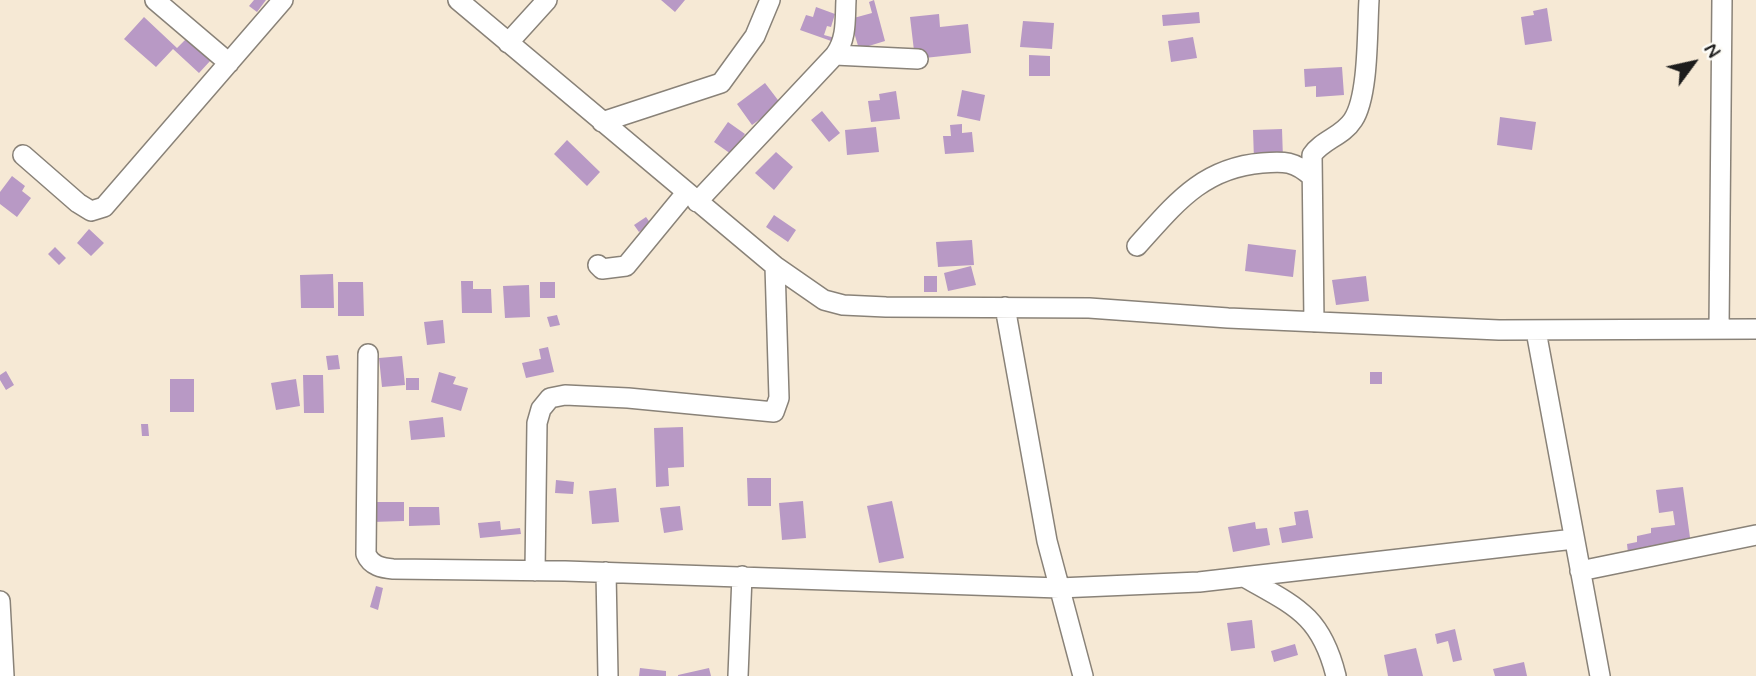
<!DOCTYPE html>
<html>
<head>
<meta charset="utf-8">
<style>
	body { margin:0 }
	#map { position:relative; width:1756px; height:676px; overflow:hidden; background:#f6e9d5; font-family:Mynerve,sans-serif }
	canvas { display:block }
	.north { position:absolute; left:1658px; top:28px; width:70px; height:70px; -webkit-text-stroke:5px #fdfcf7; paint-order:stroke; rotate:57deg; font-size:19px; font-weight:700; line-height:28px; text-align:center; color:#1c1c1c }
	.north::after { content:''; display:block; margin:auto; width:24px; height:32px; background:#1c1c1c; clip-path:polygon(50% 0,100% 100%,50% 72%,0 100%) }
</style>
</head>
<body>
<div id="map">
<canvas width="1756" height="676"></canvas>
<div class="north">N</div>
</div>
<script>
const context = document.querySelector('canvas').getContext('2d');
context.lineJoin = 'round';
function fill(path, color) {
  context.fillStyle = color;
  context.fill(path, 'evenodd');
}
function strokePath(path, color, width, dash) {
  context.strokeStyle = color;
  context.lineWidth = width;
  context.lineCap = dash ? 'butt' : 'round';
  context.setLineDash(dash || []);
  context.stroke(path);
}
fill(new Path2D(`
	M254,0H266L257,12L249,6Z
	M661,0H685L675,12Z
	M874,0L885,41L859,49L850,19L872,13L869,2Z
	M816,7L835,14L831,27L827,26L824,35L835,38L834,42L800,30L806,15L813,17Z
	M1547,8L1552,41L1525,45L1521,17L1534,15L1533,11Z
	M1199,12L1200,23L1163,26L1162,15Z
	M939,14L940,27L968,24L971,53L915,59L910,17Z
	M144,17L177,48L187,38L211,60L199,73L173,49L156,67L124,39Z
	M1023,21L1054,23L1052,49L1020,47Z
	M1193,37L1197,58L1171,62L1168,41Z
	M1029,55L1050,56V76H1029Z
	M1342,67L1344,95L1316,97V86L1305,87L1304,69Z
	M765,83L781,104L752,125L737,104Z
	M962,90L985,95L980,121L957,116Z
	M896,91L900,119L871,122L868,101L880,100L879,94Z
	M822,111L840,133L829,142L811,120Z
	M1500,117L1536,122L1532,150L1497,145Z
	M728,122L745,134L731,154L714,142Z
	M962,124V133L972,132L974,152L945,154L943,136H951L950,125Z
	M876,127L879,152L847,155L845,130Z
	M1282,129L1283,159L1254,160L1253,130Z
	M567,140L600,172L587,186L554,154Z
	M776,152L793,167L774,190L755,173Z
	M12,176L25,186L22,191L31,198L17,217L0,204V192Z
	M774,215L796,230L788,242L766,227Z
	M646,217L651,224L639,232L634,225Z
	M89,229L104,243L91,256L77,243Z
	M972,240L974,265L938,267L936,242Z
	M1248,244L1296,250L1293,277L1245,271Z
	M55,247L66,258L59,265L48,254Z
	M971,266L976,285L948,291L944,273Z
	M333,274L334,308H301L300,275Z
	M924,276H937V292H924Z
	M1366,276L1369,301L1336,305L1332,280Z
	M461,281H473V289H491L492,313H462Z
	M338,282H363L364,316H338Z
	M540,282H555V298H540Z
	M529,285L530,317L505,318L503,286Z
	M557,315L560,325L550,327L547,317Z
	M443,320L445,343L427,345L424,322Z
	M548,347L554,372L526,378L522,363L541,359L539,349Z
	M338,355L340,369L328,370L326,356Z
	M402,356L405,385L382,387L379,358Z
	M6,371L14,385L6,390L0,380V375Z
	M439,372L456,377L453,384L468,388L461,411L431,402Z
	M1370,372H1382V384H1370Z
	M303,375H323L324,413H304Z
	M406,378H419V390H406Z
	M170,379H194V412H170Z
	M296,379L300,406L276,410L271,383Z
	M443,417L445,437L411,440L409,421Z
	M141,424H148L149,436H142Z
	M683,427L684,467L668,468L669,486L656,487L654,428Z
	M747,478H771V506H748Z
	M556,480L574,482L573,494L555,493Z
	M1683,487L1692,552L1628,553L1627,544L1637,542V536L1651,533V528L1675,525L1673,511L1659,513L1656,490Z
	M616,488L619,522L592,524L589,491Z
	M803,501L806,538L782,540L779,503Z
	M892,501L904,558L879,563L867,506Z
	M372,502H404V521L372,522Z
	M680,506L683,530L664,533L660,508Z
	M409,507H439L440,525L409,526Z
	M1308,510L1313,538L1282,543L1279,528L1296,525L1294,512Z
	M500,521L501,530L520,528L521,534L480,538L478,523Z
	M1255,522L1256,529L1267,528L1270,545L1233,552L1228,527Z
	M376,586L383,588L378,610L370,607Z
	M1252,620L1255,648L1231,651L1227,623Z
	M1455,629L1462,660L1453,662L1448,641L1437,644L1435,634Z
	M1295,644L1298,655L1274,662L1271,651Z
	M1416,648L1423,676H1388L1384,655Z
	M1524,662L1527,676H1495L1493,669Z
	M640,668L666,671V676H639Z
	M709,668L711,676H678V675Z`), '#b899c5');
const minor = new Path2D(`
	M155,0L229,63
	M458,0L775,266L824,300L843,305L886,307L1089,308L1228,318L1499,330L1756,329
	M508,43L547,0
	M835,55L918,59
	M602,122L721,83L755,36L770,0
	M23,155L78,203L91,211L104,207L283,0
	M697,202L835,55C847,39 845,19 846,0
	M1137,246C1175,204 1202,168 1262,163C1284,161 1295,161 1312,177
	M598,265L602,269L626,266L686,193
	M1005,307L1047,541L1083,676
	M1314,322L1312,155C1322,140 1343,136 1353,120C1369,96 1367,30 1369,0
	M1719,329L1722,0
	M1536,331L1600,676
	M368,354L366,554C371,566 382,568 393,569L565,571L1059,588L1199,582L1574,539
	M535,571L537,423L541,409L550,398L565,395L628,398L774,412L779,398L775,266
	M1580,571L1756,535
	M606,572L608,676
	M1244,577C1295,606 1321,615 1336,676
	M0,601L4,676
	M738,676L742,576`);
strokePath(minor, '#898278', 22);
strokePath(minor, '#fff', 19);
</script>
</body>
</html>
